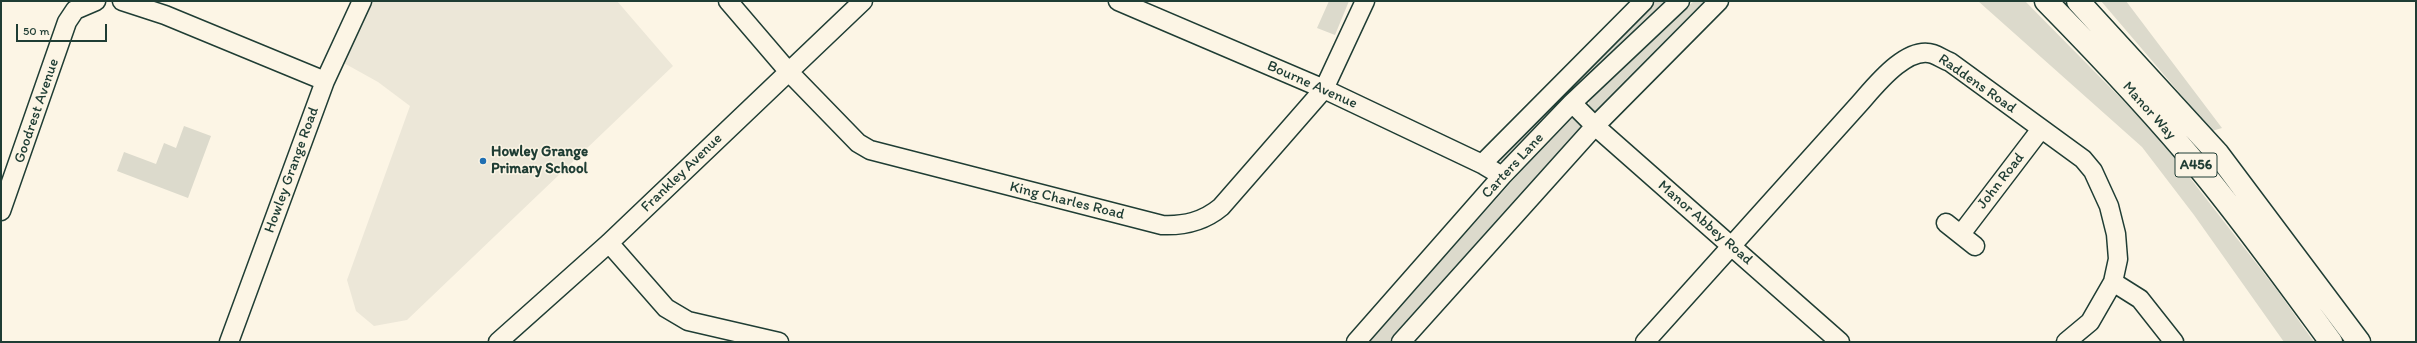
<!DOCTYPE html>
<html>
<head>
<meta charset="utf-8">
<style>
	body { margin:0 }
	#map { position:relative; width:2417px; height:343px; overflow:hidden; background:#fcf5e5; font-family:Itim,sans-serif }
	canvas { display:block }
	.frame { position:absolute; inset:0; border:2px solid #1f3d34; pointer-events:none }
	.scale { position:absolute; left:16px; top:24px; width:91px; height:18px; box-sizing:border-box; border:2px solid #1f3d34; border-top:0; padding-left:5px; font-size:12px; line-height:14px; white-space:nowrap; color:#1f3d34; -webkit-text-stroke:3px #fcf5e5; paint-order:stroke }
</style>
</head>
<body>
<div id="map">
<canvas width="2417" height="343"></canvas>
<div class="frame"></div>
<div class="scale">50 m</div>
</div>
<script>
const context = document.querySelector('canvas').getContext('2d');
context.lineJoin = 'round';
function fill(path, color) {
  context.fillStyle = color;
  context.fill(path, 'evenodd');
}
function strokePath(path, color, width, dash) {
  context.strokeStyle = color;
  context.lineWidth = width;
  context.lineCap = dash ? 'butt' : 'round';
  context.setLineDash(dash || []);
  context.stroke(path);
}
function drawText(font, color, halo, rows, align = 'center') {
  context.font = font + ' Itim,sans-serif';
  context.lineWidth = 3;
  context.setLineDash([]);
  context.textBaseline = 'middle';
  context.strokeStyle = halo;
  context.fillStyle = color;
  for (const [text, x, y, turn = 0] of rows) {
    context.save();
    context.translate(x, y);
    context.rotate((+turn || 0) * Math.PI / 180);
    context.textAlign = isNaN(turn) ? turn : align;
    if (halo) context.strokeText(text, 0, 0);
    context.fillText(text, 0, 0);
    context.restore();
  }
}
fill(new Path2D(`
	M371,1H617L673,66L407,320L374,326L356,311L347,280L410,106L378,82L342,62Z`), '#ece7d8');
fill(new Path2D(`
	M1329,1H1349L1335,35L1317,28Z
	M1649,1H1672L1505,163L1496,158Z
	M1694,1H1712L1595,116L1589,107V96Z
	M1978,1H2025L2156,134L2277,290L2314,342H2284L2194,215L2142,147Z
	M2101,1H2126L2222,128L2212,131Z
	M1575,118L1582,125V132L1396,342H1368L1567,120Z
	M184,126L211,136L188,198L117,171L124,152L156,164L164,143L176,148Z`), '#dcdacc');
const minor = new Path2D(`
	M122,1L165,15L325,81
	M728,1L788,71L858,143L870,150L1162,225C1184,226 1203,222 1221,207L1324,89L1365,1
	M1118,1L1324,89L1482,164L1502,176
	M1572,103L1595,126L1840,342
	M1482,164L1644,1
	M1,211L67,22L75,10L96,1
	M1946,223L1975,246
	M1961,234L2041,129
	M609,243L666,308L688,321L779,342
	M2113,282L2140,299L2174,342
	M229,342L325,81L362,1
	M498,342L609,243L863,1
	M1356,342L1502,176L1572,103L1680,1
	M1401,342L1595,126L1719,1
	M1645,342L1860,103C1875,86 1907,45 1933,54C1939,56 1944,60 1950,62L2083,159L2093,171L2109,206L2116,234L2118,259L2113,282L2090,322L2066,342`);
const highway = new Path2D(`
	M2046,1C2101,57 2155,114 2205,175C2249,229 2290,286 2331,342
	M2078,1L2218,154L2359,342`);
strokePath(minor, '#1f3d34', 21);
strokePath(highway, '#1f3d34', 25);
strokePath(minor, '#fcf5e5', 18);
strokePath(highway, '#fcf5e5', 22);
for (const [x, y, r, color] of [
	[483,161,4,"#1f6fb2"]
]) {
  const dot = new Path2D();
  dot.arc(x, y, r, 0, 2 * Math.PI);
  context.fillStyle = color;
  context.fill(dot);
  strokePath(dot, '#fcf5e5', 1.5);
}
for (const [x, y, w] of [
	[2196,165,42]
]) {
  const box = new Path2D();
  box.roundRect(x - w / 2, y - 12, w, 24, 3);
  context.fillStyle = '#fcf5e5';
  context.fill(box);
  strokePath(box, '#1f3d34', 1);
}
drawText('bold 14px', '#1f3d34', null, [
	["A456",2196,165]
]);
drawText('15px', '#1f3d34', '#fcf5e5', [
	["Raddens Road",1977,84,35],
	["Bourne Avenue",1312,85,24],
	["Goodrest Avenue",37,111,-71],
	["Manor Way",2149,111,48],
	["Carters Lane",1513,166,-47],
	["Howley Grange Road",292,170,-70],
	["Frankley Avenue",682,173,-44],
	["John Road",2001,181,-52],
	["King Charles Road",1067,201,14],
	["Manor Abbey Road",1705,223,41]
]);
drawText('bold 15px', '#1f3d34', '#fcf5e5', [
	["Howley Grange",491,152],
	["Primary School",491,169]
], 'left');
</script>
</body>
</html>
